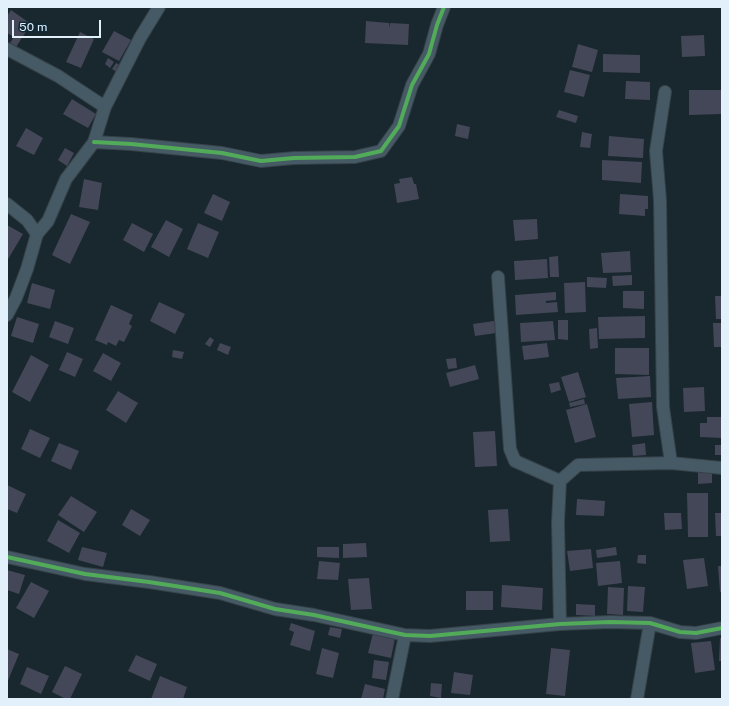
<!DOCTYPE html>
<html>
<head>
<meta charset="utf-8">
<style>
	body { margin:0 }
	#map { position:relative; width:729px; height:706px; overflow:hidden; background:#19272f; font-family:"Public Sans",sans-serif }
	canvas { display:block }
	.frame { position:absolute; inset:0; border:8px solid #e1f0fa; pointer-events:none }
	.scale { position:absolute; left:12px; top:20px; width:89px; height:18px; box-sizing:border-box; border:2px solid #e1f0fa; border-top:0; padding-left:5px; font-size:12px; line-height:14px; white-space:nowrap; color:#e1f0fa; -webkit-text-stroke:3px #102938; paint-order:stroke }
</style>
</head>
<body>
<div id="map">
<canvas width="729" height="706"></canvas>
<div class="frame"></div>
<div class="scale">50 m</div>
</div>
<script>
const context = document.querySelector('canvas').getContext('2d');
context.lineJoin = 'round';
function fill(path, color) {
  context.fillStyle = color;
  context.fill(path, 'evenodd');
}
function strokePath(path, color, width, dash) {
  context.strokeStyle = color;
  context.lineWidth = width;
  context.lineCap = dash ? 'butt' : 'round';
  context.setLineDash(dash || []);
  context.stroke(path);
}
fill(new Path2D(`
	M11,10L31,24L16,47L10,43L14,37L7,33V16Z
	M366,21L389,23V28L390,23L409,24L408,45L365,43Z
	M114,31L131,40L119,61L102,52Z
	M80,32L94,39L81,68L66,62Z
	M704,35L705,56L682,57L681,36Z
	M578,44L598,50L592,72L572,67Z
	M603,54L640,55V73L603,72Z
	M108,58L114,62L110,68L105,64Z
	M116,63L122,66L118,73L112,69Z
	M570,70L590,75L584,97L564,92Z
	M626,81L650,82V100L625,99Z
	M689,90H722V114L689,115Z
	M72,99L96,114L88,128L63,114Z
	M559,110L578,116L576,123L556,117Z
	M457,124L470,127L468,139L455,136Z
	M26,128L43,138L34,155L16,146Z
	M582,132L592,134L590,148L580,147Z
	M609,136L644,139L643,158L608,156Z
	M65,148L74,153L67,166L58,160Z
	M602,160L642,162L641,183L602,180Z
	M412,177L414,184H416L419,199L397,203L394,184L400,183L399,179Z
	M84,179L102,183L98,210L79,207Z
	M213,194L230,202L222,221L204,213Z
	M620,194L648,196V209H645V216L619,214Z
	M71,214L90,222L70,264L52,255Z
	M537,219L538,239L515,241L513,220Z
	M166,220L183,229L169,257L151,247Z
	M132,223L153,234L144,252L123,240Z
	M198,223L219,232L208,258L187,249Z
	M7,225L23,234L7,261Z
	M630,251L631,272L603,273L601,253Z
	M558,256L559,277H550L549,257Z
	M547,259L548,278L515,280L514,261Z
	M632,275V285L613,286L612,276Z
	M587,277L607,278L606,288L587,287Z
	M585,282L586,312L565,313L564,283Z
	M32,283L55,290L50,309L27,303Z
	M623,291H644V309L623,308Z
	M556,292V300L546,301V303L557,302L558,312L516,315L515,295Z
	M715,296H722V319H716Z
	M159,302L185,314L175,334L150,321Z
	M111,305L133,315L129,324L132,326L124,342L119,340L116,346L108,342L107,345L95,340Z
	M645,316V338L599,339L598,317Z
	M17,317L39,324L33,343L11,336Z
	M558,320H568V340L558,339Z
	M55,321L74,328L68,344L49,337Z
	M494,321L496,333L475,336L473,324Z
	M553,321L555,340L521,342L520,323Z
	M713,323H722V347H714Z
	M597,328L598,348L590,349L589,329Z
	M210,337L214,340L210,347L205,344Z
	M220,343L231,347L228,355L217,350Z
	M547,343L549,357L524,360L522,346Z
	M615,348H649V375L615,374Z
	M173,350L184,352L182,359L172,357Z
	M67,352L83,359L75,377L59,370Z
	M103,353L121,363L111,381L93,371Z
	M31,355L49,365L30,402L12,392Z
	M456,358L457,368L448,369L446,359Z
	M475,365L479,379L450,387L446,373Z
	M578,372L586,397L569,402L561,377Z
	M650,376L651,397L618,399L616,378Z
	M559,382L561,390L551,393L549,384Z
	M704,387L705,411L684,412L683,388Z
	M118,391L138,403L126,423L106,410Z
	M584,399L585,404L570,407L569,403Z
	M652,402L654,435L632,437L629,404Z
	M587,404L596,437L575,443L566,410Z
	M707,417H722V438L700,437V423H707Z
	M30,429L50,438L40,458L21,449Z
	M495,431L497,466L475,467L473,432Z
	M59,443L79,451L71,470L51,461Z
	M645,443L646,455L633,456L632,445Z
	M715,445H722V455H715Z
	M698,472H712V483L698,484Z
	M7,485L26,494L17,513L7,509Z
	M687,493H708V537H688Z
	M71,496L97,512L84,532L58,515Z
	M577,499L605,501L604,516L576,515Z
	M131,509L150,520L140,536L122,525Z
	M508,509L510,541L490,542L488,510Z
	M664,513H681L682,529L665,530Z
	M715,513H722V536H716Z
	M58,520L80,533L69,553L47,541Z
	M366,543L367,557L343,558V544Z
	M82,547L107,553L103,567L78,560Z
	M317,547H339V558L317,557Z
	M616,547L617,555L597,558L596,550Z
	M591,549L593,568L570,571L567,551Z
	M638,555H646V564L637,563Z
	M704,558L708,586L687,589L683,560Z
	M319,561L340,563L338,580L317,579Z
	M620,561L622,583L598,586L596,563Z
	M718,566H722V592H720Z
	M7,570L25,575L19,594L7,590Z
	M369,578L372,609L351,610L348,579Z
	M31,582L49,591L34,618L16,608Z
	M502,585L543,588L542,610L501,607Z
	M628,586L645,587L643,612L627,611Z
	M608,587L624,588L623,615L607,614Z
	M466,591H493V610H466Z
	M576,604L595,605V616L576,615Z
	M291,623L315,631L310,651L290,645L294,632L289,630Z
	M330,627L342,629L340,638L328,635Z
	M373,633L395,638L391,658L368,653Z
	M720,638H722V661H719Z
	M711,641L715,670L695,673L691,643Z
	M322,648L339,653L333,678L316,674Z
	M551,648L570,650L565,696L546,694Z
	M7,649L19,654L7,683Z
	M136,655L157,664L150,681L128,671Z
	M374,660L389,662L386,680L372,678Z
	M65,666L82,674L70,699H66L52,692Z
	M27,667L49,676L41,694L20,684Z
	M454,672L473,675L470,695L451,693Z
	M160,676L187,687L183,699H151Z
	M431,683L442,684L441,698L430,696Z
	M365,684L385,689L383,699H361Z`), '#444757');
const street = new Path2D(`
	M7,49L58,76L105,107
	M665,92L656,151L660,200L663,407L671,463
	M94,142L131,144L222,153L261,161L294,158L355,157L381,151L399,126L412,85L429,54L437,25L444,7
	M7,204L27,220L37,234
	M498,277L510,449L515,461L560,481
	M7,315L16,298L27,269L37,234L48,221L66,179L94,142L105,107L140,38L159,7
	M7,557L85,574L149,582L220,593L275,609L314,615L405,635L430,636L560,624L610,622L650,623L680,632L696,633L722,628
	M560,624L558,522L560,481L578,465L671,463L722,468
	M392,699L405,635
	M637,699L650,623`);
strokePath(street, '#364148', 14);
strokePath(street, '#455a65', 12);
strokePath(new Path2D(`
	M94,142L131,144L222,153L261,161L294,158L355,157L381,151L399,126L412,85L429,54L437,25L444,7
	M7,557L85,574L149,582L220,593L275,609L314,615L405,635L430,636L560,624L610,622L650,623L680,632L696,633L722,628`), '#51ab58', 4);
</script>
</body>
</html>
